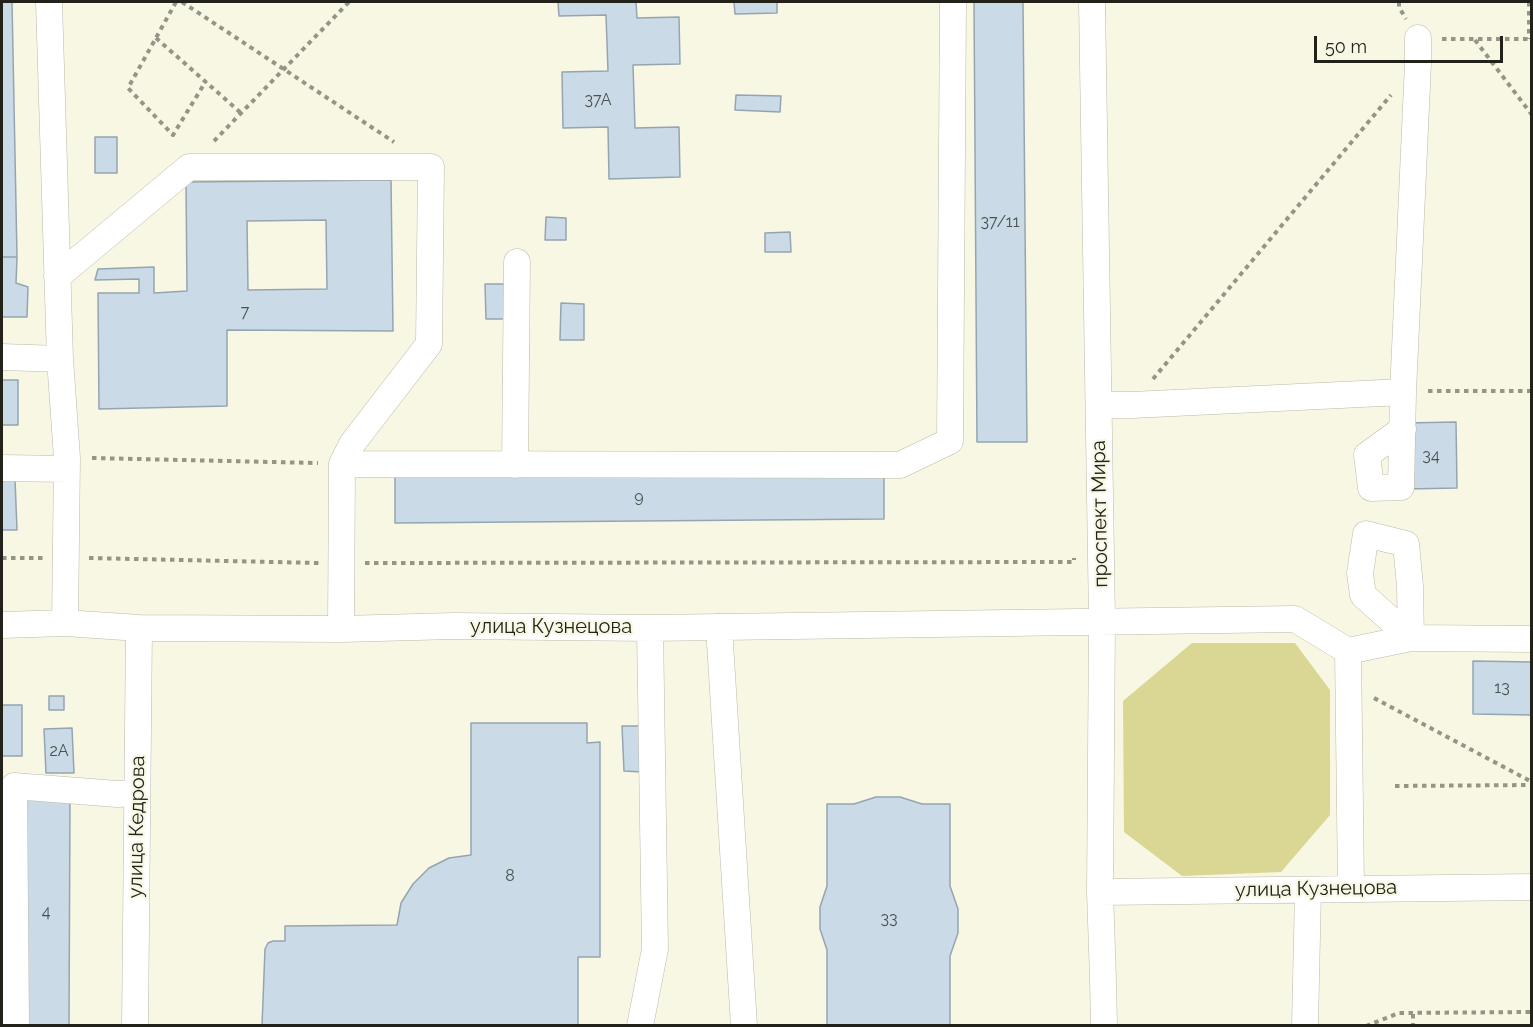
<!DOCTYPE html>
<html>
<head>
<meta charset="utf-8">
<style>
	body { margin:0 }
	#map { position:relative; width:1533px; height:1027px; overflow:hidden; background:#f7f7e4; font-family:Raleway,sans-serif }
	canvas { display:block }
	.frame { position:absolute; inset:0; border:3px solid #22221b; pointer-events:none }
	.scale { position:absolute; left:1314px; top:36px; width:189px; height:27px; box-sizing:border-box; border:3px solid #22221b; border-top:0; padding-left:8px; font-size:18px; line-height:21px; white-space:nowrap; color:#22221b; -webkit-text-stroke:4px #f7f7e4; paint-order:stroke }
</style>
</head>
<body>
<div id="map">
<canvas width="1533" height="1027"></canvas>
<div class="frame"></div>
<div class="scale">50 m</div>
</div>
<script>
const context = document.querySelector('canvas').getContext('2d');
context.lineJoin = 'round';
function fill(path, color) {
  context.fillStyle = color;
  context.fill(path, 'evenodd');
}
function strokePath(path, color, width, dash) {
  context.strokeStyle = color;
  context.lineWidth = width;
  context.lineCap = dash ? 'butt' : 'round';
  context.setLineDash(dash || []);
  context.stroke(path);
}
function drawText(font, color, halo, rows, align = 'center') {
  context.font = font + ' Raleway,sans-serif';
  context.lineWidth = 4.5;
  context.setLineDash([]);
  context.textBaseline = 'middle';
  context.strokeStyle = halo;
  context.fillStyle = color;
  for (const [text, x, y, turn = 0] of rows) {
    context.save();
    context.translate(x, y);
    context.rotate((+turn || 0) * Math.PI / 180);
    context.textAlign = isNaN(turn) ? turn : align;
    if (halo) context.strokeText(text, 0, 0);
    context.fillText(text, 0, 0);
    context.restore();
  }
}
fill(new Path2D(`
	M1192,643H1295L1330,690V815L1281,872L1182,876L1124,832L1123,701Z`), '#dad693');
const building = new Path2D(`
	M2,2H12L17,257H2Z
	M558,2H636L637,18L679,17L680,64L633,65L635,128L679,127L680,177L609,179L608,127L563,128L562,72L608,71L606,15L559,16Z
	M734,2H777V13L735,14Z
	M974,2H1023L1027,442H977Z
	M736,95L781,96L780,112L735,110Z
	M95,137H117V173H95Z
	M391,180L393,331L227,330V406L99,409L98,293H139V279L95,280L98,269L154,267V293L187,291L186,182ZM326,220L327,289L248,290L247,221Z
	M546,217L566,218V240H545Z
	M790,232L791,252H765V233Z
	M2,257H17L16,283L28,287L27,317H2Z
	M485,284H507L508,319H486Z
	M561,303L584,304V340H560Z
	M2,380H18V425H2Z
	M1456,422L1457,488L1407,489L1406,423Z
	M884,471V519L395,523V475Z
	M2,479H15L17,530H2Z
	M1473,661L1532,662V715L1473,714Z
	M49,696H64V710H49Z
	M2,705H22V756H2Z
	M471,723H587V743L600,742V957H578V1026H262L265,949L268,943L273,941H285V926L397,925L401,903L413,884L429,868L449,858L471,855Z
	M622,726H642V772L624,771Z
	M72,728L74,773H46L44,729Z
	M876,797H900L922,804H950V886L958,909V933L950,956V1026H827V950L820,929V907L827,886V804H854Z
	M24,798H70L69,1026H23Z`);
fill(building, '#cadbe7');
strokePath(building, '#95a5b0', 1.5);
const minor = new Path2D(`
	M49,2L60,359L67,458L65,623
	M1092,2L1102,620L1100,892L1103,979L1104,1026
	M57,277L189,167H431L429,344L352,444L342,464
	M2,357L60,359
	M1099,405H1132L1403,392
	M1403,429L1367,455L1371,488L1401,487L1403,392L1418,63V38
	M515,465L517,262
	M2,468L67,469
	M1366,534L1406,544L1410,586L1411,638L1363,595L1360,573Z
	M2,625L65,623L139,628L341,629L454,626L650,628L1295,619L1348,651L1351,888
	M719,627L744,1026
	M341,629L342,464L900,465L950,441L953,2
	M1348,651L1411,638L1532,639
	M1100,892L1532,887
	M16,1026L14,786L117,794L137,793
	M135,1026L139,628
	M640,1026L655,949L650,628
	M1305,1026L1308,890`);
strokePath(minor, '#bbbaa8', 27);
strokePath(new Path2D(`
	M176,2L128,88L173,135L206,81
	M182,2L394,142
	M1399,2V7L1406,19
	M1529,2V39
	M156,38L241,113
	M1442,39H1532
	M1475,40L1532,115
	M214,141L349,2
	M1153,379L1391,95
	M1428,391H1532
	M92,458L318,463
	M2,558H43
	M89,558L319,563
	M365,563L1074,562V558
	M1374,698L1532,782
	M1395,786L1532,785
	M1413,1014V1026
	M1366,1026L1399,1013L1532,1012`), '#959587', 4, [4.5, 4.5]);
strokePath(minor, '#fff', 26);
drawText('16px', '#4c504e', null, [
	["37А",598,100],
	["37/11",1000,222],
	["7",245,312],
	["34",1431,456],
	["9",639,497],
	["13",1502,688],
	["2А",59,751],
	["8",510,876],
	["4",46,912],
	["33",889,919]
]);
drawText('20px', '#22221b', '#f7f7e4', [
	["проспект Мира",1100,514,-91],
	["улица Кузнецова",551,627],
	["улица Кедрова",137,827,-89],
	["улица Кузнецова",1316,889,-1]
]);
</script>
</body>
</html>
